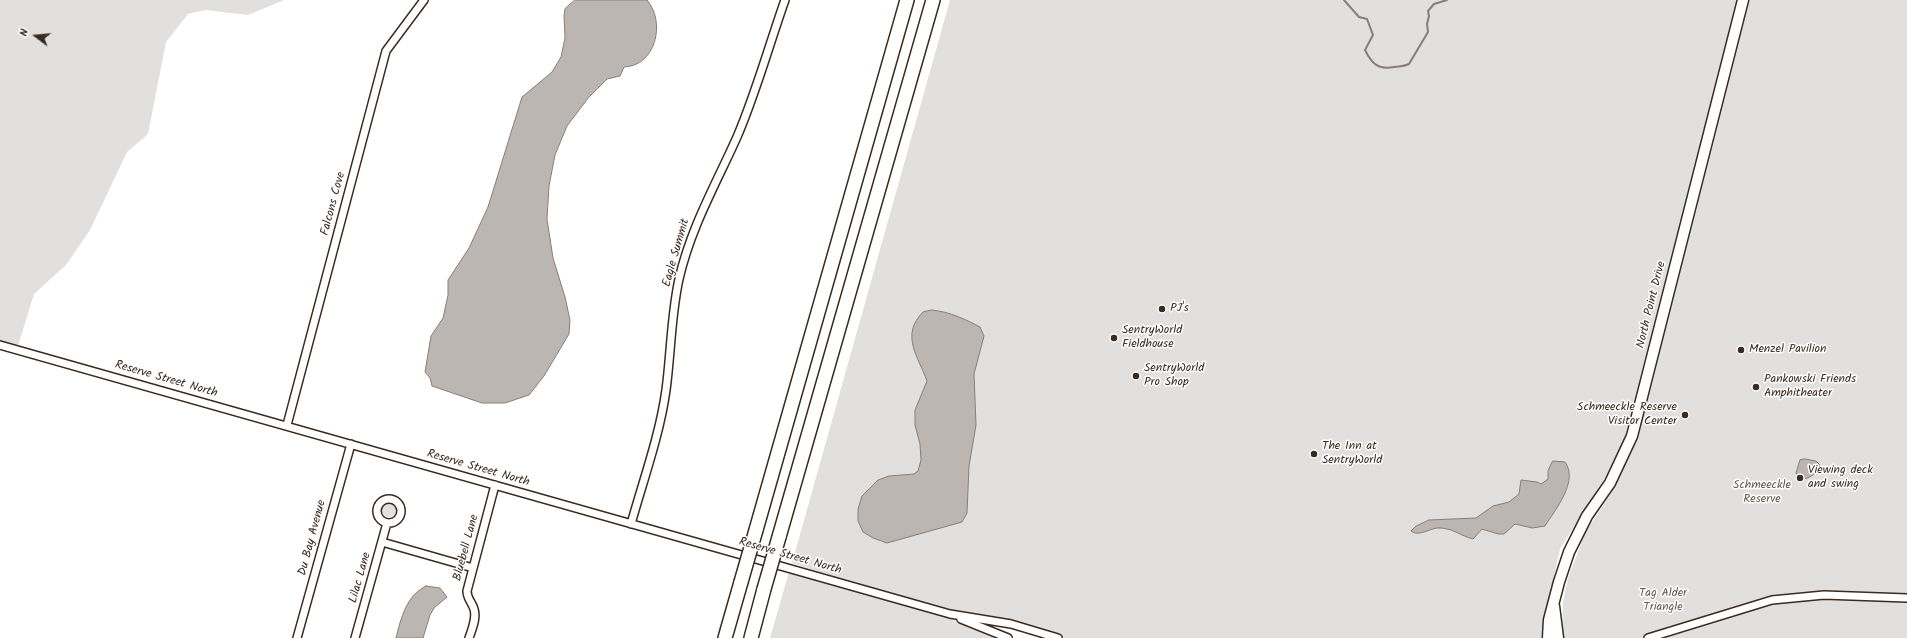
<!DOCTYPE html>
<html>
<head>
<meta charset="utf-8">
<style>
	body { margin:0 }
	#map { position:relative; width:1907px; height:638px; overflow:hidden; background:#fff; font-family:Kalam,sans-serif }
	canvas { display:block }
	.north { position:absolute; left:16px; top:16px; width:40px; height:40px; -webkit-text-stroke:3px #fff; paint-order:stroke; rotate:286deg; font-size:11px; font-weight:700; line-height:16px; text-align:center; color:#3b2a1e }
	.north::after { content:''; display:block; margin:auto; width:14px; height:18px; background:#3b2a1e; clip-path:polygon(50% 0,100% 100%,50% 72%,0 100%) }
</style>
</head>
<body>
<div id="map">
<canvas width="1907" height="638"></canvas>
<div class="north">N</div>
</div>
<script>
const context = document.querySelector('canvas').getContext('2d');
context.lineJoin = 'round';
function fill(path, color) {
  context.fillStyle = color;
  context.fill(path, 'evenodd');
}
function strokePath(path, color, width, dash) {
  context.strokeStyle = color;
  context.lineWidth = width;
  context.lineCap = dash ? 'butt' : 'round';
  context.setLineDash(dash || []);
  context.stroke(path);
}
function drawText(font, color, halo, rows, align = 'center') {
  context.font = font + ' Kalam,sans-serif';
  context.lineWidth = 3;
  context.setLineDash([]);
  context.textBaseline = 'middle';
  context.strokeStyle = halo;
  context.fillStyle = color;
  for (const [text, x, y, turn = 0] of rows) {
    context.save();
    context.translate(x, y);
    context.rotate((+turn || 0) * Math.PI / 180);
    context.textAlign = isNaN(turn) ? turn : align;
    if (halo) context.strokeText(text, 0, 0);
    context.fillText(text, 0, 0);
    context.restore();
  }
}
fill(new Path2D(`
	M0,0H284L248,15L205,10L188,14L166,42L148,134L127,152L90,230L66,265L34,294L17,349L0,344Z
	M950,0H1907V638H1562L1563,602L1568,578L1586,531L1612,492L1629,430L1606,476L1560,549L1546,612L1544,638H1058L950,614L792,563Z
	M381 509a8 8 0 1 1 16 0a8 8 0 1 1-16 0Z
	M789,572L937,614L1001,638H770Z`), '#e2e0de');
const water = new Path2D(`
	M575,0H647C666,22 656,66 624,67L620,76L607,79L589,97L567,126L555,155L549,186L547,219L553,258L565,297L570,320L569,334L544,376L529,395L505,403H482L432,386L430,378L425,372L431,336L443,318L448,295V280L469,248L488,207L522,97L552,72L561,57L565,38L564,16L565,9Z
	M932,310C950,312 965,319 980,327L984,336L974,374L976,425L969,466L967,513L962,522L887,543L873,538L863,532L858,521V509L862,496L878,480L889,476L914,474L918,471L921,460L920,444L915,425V410L927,381C918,356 900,335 923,312Z
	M1805,459L1816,461L1820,465C1817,473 1809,480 1800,479L1796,473L1800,460Z
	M1553,461L1565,462C1579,481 1555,510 1545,526L1532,528L1515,524L1504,534H1498L1482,529L1473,539C1461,536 1451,527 1437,528C1429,529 1418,537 1411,531L1416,526L1429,520L1476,518L1493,506L1509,502L1519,494L1521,480L1537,482L1541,484L1548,479V471Z
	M426,586L440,588L447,597L434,608L430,615L423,638H396C401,618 406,596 426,586Z`);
fill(water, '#bcb6b3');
strokePath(water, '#887e77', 1);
strokePath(new Path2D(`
	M1344,0L1359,17L1367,19L1373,35L1365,50C1372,64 1378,70 1394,67C1400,66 1403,67 1409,64L1428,32L1427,24L1429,16L1428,11L1434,4L1447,0`), '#887e77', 2);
const street = new Path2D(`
	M0,345L950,614L1011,624L1058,638
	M287,425L386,51L424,0
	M377 511a12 12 0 1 1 24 0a12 12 0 1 1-24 0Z
	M631,524C643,481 660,434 666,390C671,353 671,315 679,279C691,227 716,184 737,137C756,93 769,45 785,0
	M382,542L473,568
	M961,619L1008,638
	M297,638L351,444
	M355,638L387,523
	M469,638C472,629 477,618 474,609C472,602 467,599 467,591L495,485
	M1648,638L1772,600L1824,595L1907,598`);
const secondary = new Path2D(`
	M1554,606L1558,638
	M1548,638L1549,620L1559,582L1569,552L1587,516L1610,483L1632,436L1743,0`);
const highway = new Path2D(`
	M756,530L907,0
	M779,537L933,0
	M725,638L741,582
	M751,638L764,589`);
strokePath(street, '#3b2a1e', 10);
strokePath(secondary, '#3b2a1e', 13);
strokePath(highway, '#3b2a1e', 16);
strokePath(street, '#fff', 7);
strokePath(secondary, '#fff', 10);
strokePath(highway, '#fff', 13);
const highwayBridge = new Path2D(`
	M741,582L756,530
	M764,589L779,537`);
strokePath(highwayBridge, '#3b2a1e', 16, []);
strokePath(highwayBridge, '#fff', 13);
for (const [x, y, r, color] of [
	[1162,309,4,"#3b2a1e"],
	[1114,338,4,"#3b2a1e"],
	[1741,350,4,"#3b2a1e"],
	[1136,376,4,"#3b2a1e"],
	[1756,387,4,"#3b2a1e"],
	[1685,415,4,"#3b2a1e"],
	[1314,454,4,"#3b2a1e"],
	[1800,478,4,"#3b2a1e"]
]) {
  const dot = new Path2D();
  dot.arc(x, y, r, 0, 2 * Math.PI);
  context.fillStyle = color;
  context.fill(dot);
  strokePath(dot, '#fff', 1.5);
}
drawText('12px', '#3b2a1e', '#fff', [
	["Falcons Cove",334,204,-75],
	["Eagle Summit",677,253,-74],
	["North Point Drive",1652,305,-76],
	["Reserve Street North",166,380,16],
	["Reserve Street North",478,469,16],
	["Du Bay Avenue",313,538,-75],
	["Bluebell Lane",467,548,-75],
	["Reserve Street North",790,557,16],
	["Lilac Lane",361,578,-74]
]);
drawText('12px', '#3b2a1e', '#fff', [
	["PJ's",1170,309],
	["SentryWorld",1122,331],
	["Fieldhouse",1122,345],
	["Menzel Pavilion",1749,350],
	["SentryWorld",1144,369],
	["Pro Shop",1144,383],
	["Pankowski Friends",1764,380],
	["Amphitheater",1764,394],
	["Schmeeckle Reserve",1677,408,"right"],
	["Visitor Center",1677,422,"right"],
	["The Inn at",1322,447],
	["SentryWorld",1322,461],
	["Viewing deck",1808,471],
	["and swing",1808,485]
], 'left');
drawText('12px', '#65584e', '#fff', [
	["Schmeeckle",1762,486],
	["Reserve",1762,500],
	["Tag Alder",1663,594],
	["Triangle",1663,608]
]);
</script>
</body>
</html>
